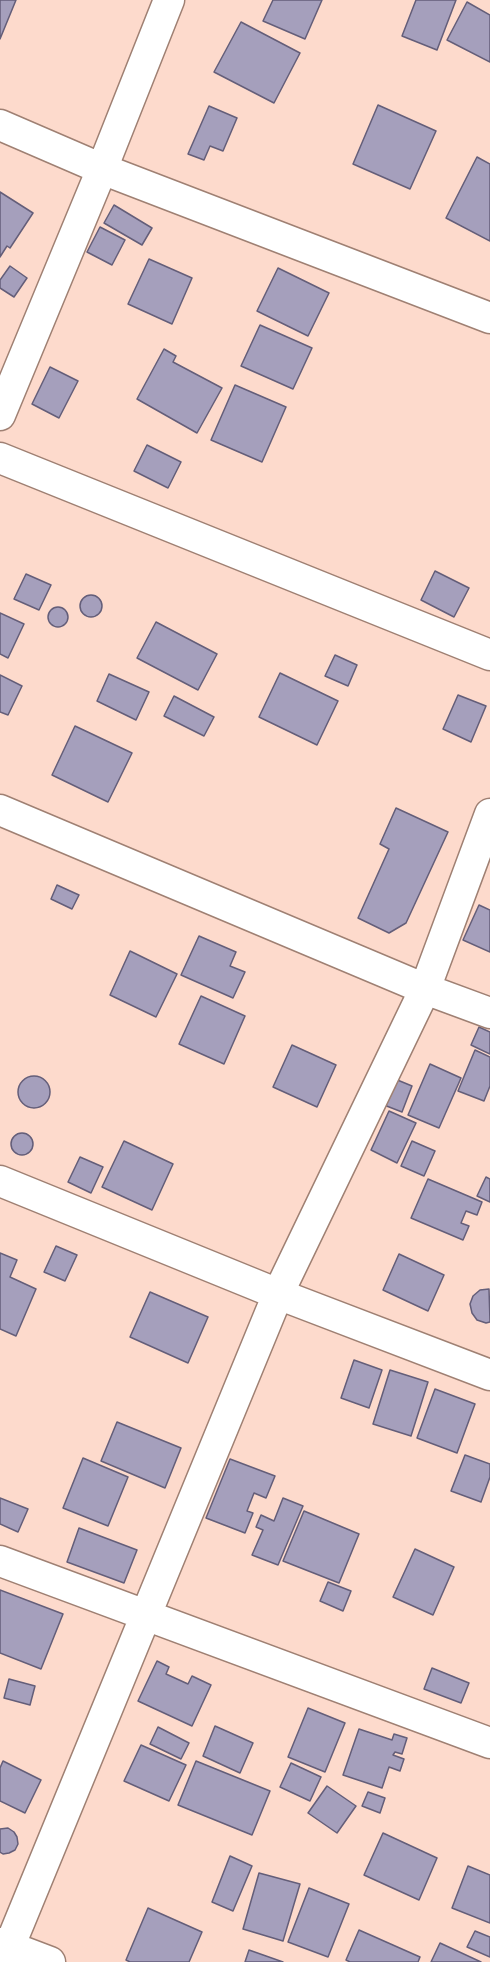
<!DOCTYPE html>
<html>
<head>
<meta charset="utf-8">
<style>
	body { margin:0 }
	canvas { display:block; background:#fddacc }
</style>
</head>
<body>
<canvas width="490" height="1962"></canvas>
<script>
const context = document.querySelector('canvas').getContext('2d');
context.lineJoin = 'round';
function fill(path, color) {
  context.fillStyle = color;
  context.fill(path, 'evenodd');
}
function strokePath(path, color, width, dash) {
  context.strokeStyle = color;
  context.lineWidth = width;
  context.lineCap = dash ? 'butt' : 'round';
  context.setLineDash(dash || []);
  context.stroke(path);
}
const building = new Path2D(`
	M0,0H16L0,39Z
	M273,0H322L305,39L263,21Z
	M416,0H456L437,50L402,36Z
	M467,2L490,15V62L447,40Z
	M241,22L300,53L274,103L214,72Z
	M378,105L436,131L410,189L353,164Z
	M209,106L237,118L223,151L210,146L204,160L188,154Z
	M477,157L490,164V241L446,218Z
	M0,192L33,213L10,248L7,246L0,257Z
	M114,205L152,228L142,245L104,223Z
	M100,227L125,240L112,265L87,252Z
	M149,259L192,278L172,324L128,304Z
	M10,266L27,278L14,297L0,288V280Z
	M278,268L329,293L308,336L257,311Z
	M260,325L312,348L293,389L241,366Z
	M164,349L176,356L173,362L222,388L197,433L137,399Z
	M50,367L78,381L59,418L32,404Z
	M235,385L286,407L262,462L211,440Z
	M147,445L181,462L168,488L134,471Z
	M435,571L469,588L454,617L421,600Z
	M26,574L51,585L39,610L14,599Z
	M80 606a11 11 0 1 1 22 0a11 11 0 1 1-22 0Z
	M48 617a10 10 0 1 1 20 0a10 10 0 1 1-20 0Z
	M0,613L24,624L8,658L0,654Z
	M156,622L217,654L198,690L137,658Z
	M335,655L357,665L348,686L325,676Z
	M280,673L338,701L317,745L259,717Z
	M109,674L149,692L136,720L97,701Z
	M0,675L22,686L8,715L0,712Z
	M458,695L486,706L471,742L443,729Z
	M174,696L214,717L204,736L164,716Z
	M75,726L132,753L108,802L52,775Z
	M396,808L448,832L406,923L389,933L358,918L389,849L380,844Z
	M57,885L79,895L72,909L51,899Z
	M479,905L490,910V952L463,940Z
	M199,936L236,952L230,966L245,972L233,998L181,975Z
	M130,951L177,974L156,1017L110,995Z
	M201,996L245,1016L224,1064L179,1044Z
	M479,1027L490,1032V1054L471,1045Z
	M292,1045L336,1065L317,1107L273,1087Z
	M475,1050L490,1057V1086L484,1101L458,1091Z
	M430,1064L461,1078L439,1128L408,1115Z
	M18 1092a16 16 0 1 1 32 0a16 16 0 1 1-32 0Z
	M395,1079L412,1086L402,1112L384,1105Z
	M389,1111L416,1123L397,1163L371,1150Z
	M11 1144a11 11 0 1 1 22 0a11 11 0 1 1-22 0Z
	M124,1141L173,1164L152,1210L102,1187Z
	M412,1141L435,1151L424,1176L401,1166Z
	M80,1157L103,1167L91,1193L68,1182Z
	M486,1177L490,1179V1202L477,1196Z
	M428,1179L482,1202L477,1215L466,1211L461,1223L469,1226L463,1240L411,1218Z
	M56,1246L77,1255L65,1281L44,1272Z
	M0,1253L17,1260L10,1277L36,1289L16,1336L0,1329Z
	M399,1254L444,1275L428,1311L383,1290Z
	M489,1289L490,1322L486,1323L477,1320L472,1313L470,1304L473,1296L480,1290Z
	M150,1292L208,1317L188,1363L130,1337Z
	M354,1360L382,1370L369,1408L341,1398Z
	M390,1370L428,1382L411,1436L373,1424Z
	M435,1389L475,1404L457,1453L417,1438Z
	M117,1422L181,1448L165,1488L101,1461Z
	M465,1455L490,1464V1477L481,1502L451,1491Z
	M83,1458L128,1477L108,1526L63,1508Z
	M230,1459L275,1476L266,1498L254,1493L247,1511L253,1513L245,1533L206,1518Z
	M0,1498L28,1509L18,1532L0,1524Z
	M283,1498L303,1506L278,1565L252,1555L263,1530L256,1527L261,1515L274,1521Z
	M304,1511L359,1534L339,1583L283,1561Z
	M79,1528L137,1550L124,1583L67,1562Z
	M415,1549L454,1567L433,1615L393,1597Z
	M328,1582L351,1591L343,1611L320,1601Z
	M0,1590L63,1614L41,1669L0,1653Z
	M157,1661L169,1667L166,1674L188,1684L192,1676L211,1685L192,1726L138,1701Z
	M432,1668L469,1683L461,1703L424,1689Z
	M9,1679L35,1686L30,1705L4,1698Z
	M308,1708L345,1723L325,1772L288,1757Z
	M215,1726L253,1743L240,1773L203,1756Z
	M158,1727L189,1743L181,1759L150,1744Z
	M359,1729L392,1740L394,1734L407,1738L402,1754L395,1752L393,1755L404,1759L400,1771L389,1767L382,1788L343,1775Z
	M141,1745L186,1765L169,1801L124,1781Z
	M3,1761L41,1780L25,1813L0,1801V1768Z
	M196,1761L270,1791L252,1835L178,1805Z
	M291,1763L321,1777L310,1801L280,1787Z
	M327,1786L356,1806L337,1833L308,1813Z
	M368,1792L385,1798L380,1813L362,1806Z
	M8,1828L14,1832L17,1837L18,1844L15,1850L9,1853L3,1854L0,1852V1829Z
	M383,1833L437,1858L419,1900L364,1875Z
	M230,1856L252,1866L233,1911L212,1902Z
	M468,1866L490,1875V1923L452,1908Z
	M259,1873L300,1884L283,1941L243,1929Z
	M309,1888L349,1904L328,1957L288,1942Z
	M148,1908L202,1932L189,1962H130L126,1960Z
	M359,1930L420,1957L418,1962H350L346,1960Z
	M475,1931L490,1937V1957L467,1947Z
	M440,1943L481,1962H431Z
	M249,1950L283,1962H245Z`);
fill(building, '#a59fbc');
strokePath(building, '#645e79', 1.5);
const minor = new Path2D(`
	M0,125L102,169L490,318
	M0,415L102,169L169,0
	M0,458L490,655
	M0,810L425,989L490,1013
	M0,1181L278,1294L490,1375
	M0,1561L490,1743
	M0,1943L50,1962
	M3,1962L278,1294L425,989L490,814`);
strokePath(minor, '#9f8073', 33);
strokePath(minor, '#fff', 30);
</script>
</body>
</html>
